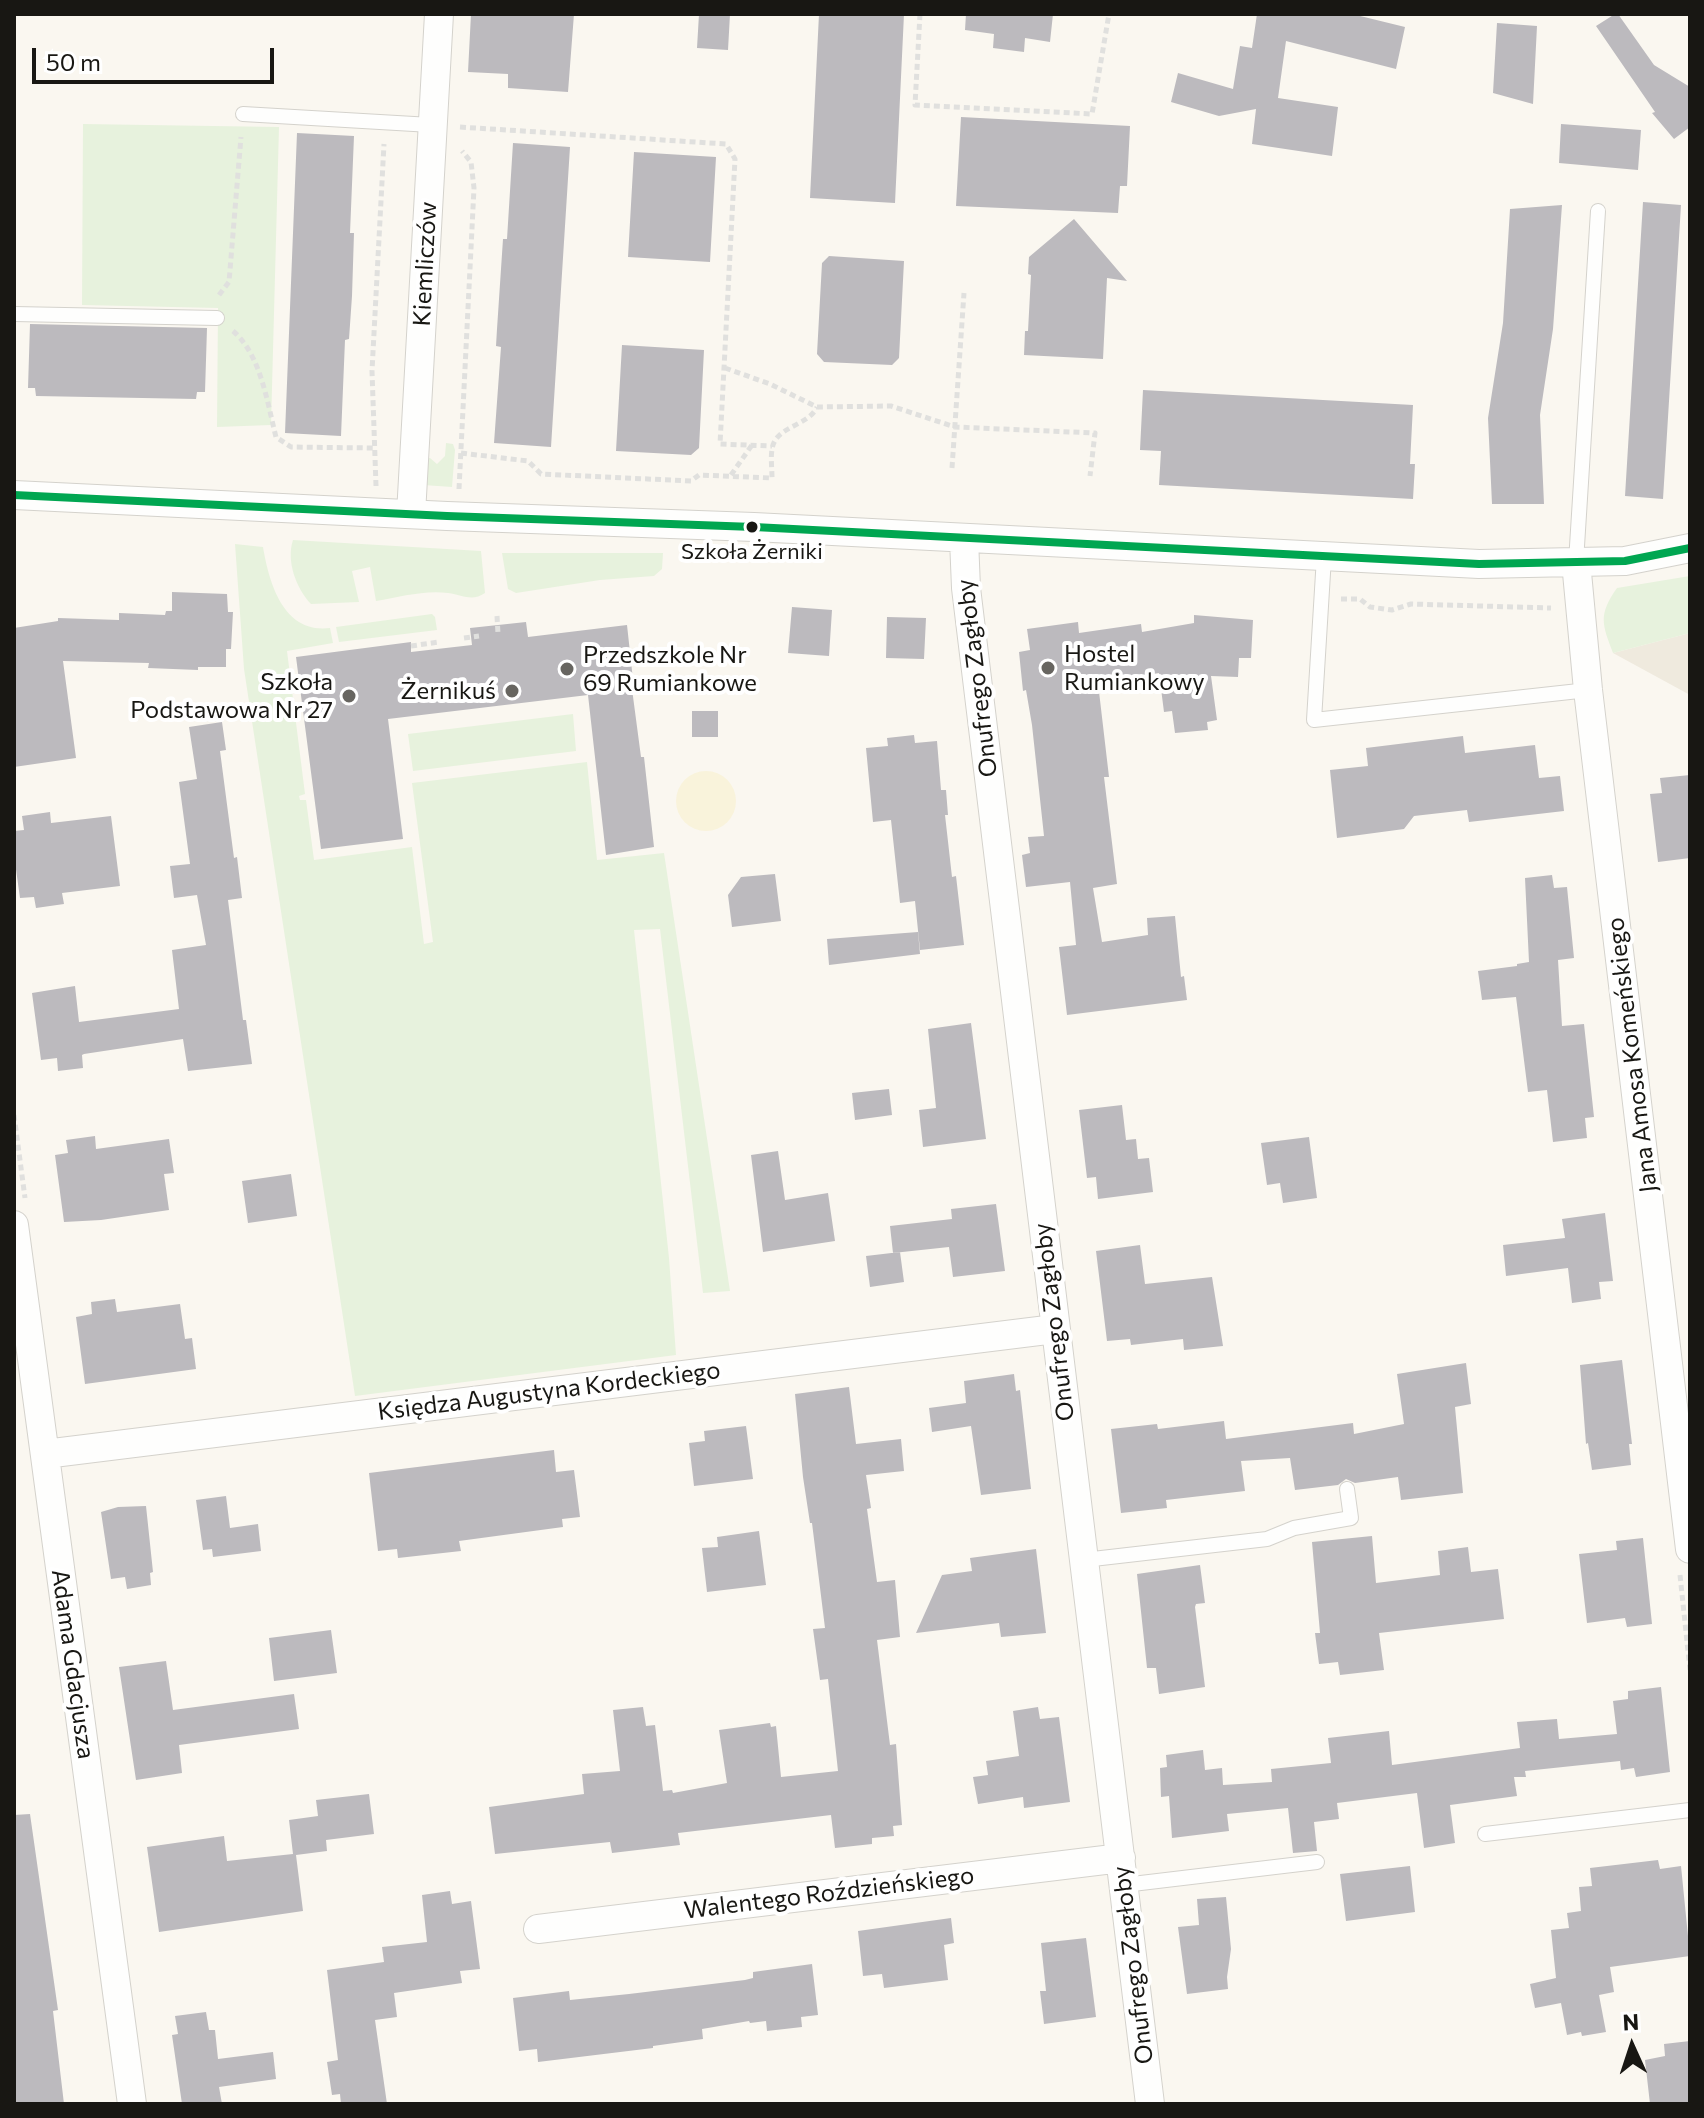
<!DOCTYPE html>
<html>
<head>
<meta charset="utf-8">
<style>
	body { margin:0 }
	#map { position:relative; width:1704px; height:2118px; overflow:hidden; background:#faf7f0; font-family:Commissioner,sans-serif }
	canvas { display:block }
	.frame { position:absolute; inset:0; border:16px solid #181713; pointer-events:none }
	.north { position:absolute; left:1592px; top:2006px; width:80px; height:80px; -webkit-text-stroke:6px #fff; paint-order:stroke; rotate:357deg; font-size:22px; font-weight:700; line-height:32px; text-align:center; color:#181713 }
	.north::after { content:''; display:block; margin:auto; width:28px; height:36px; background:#181713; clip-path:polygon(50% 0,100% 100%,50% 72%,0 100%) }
	.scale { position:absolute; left:32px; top:48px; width:242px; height:36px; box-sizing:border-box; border:4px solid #181713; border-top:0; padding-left:10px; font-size:24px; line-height:28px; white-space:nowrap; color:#181713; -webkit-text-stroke:6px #fff; paint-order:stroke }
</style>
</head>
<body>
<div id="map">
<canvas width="1704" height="2118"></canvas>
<div class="frame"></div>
<div class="north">N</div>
<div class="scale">50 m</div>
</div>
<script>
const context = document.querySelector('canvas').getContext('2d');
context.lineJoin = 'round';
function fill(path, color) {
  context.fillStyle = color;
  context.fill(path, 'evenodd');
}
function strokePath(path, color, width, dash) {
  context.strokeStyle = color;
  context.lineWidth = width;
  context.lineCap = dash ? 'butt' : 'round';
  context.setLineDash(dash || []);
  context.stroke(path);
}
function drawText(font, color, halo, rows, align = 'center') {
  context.font = font + ' Commissioner,sans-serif';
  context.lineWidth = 8;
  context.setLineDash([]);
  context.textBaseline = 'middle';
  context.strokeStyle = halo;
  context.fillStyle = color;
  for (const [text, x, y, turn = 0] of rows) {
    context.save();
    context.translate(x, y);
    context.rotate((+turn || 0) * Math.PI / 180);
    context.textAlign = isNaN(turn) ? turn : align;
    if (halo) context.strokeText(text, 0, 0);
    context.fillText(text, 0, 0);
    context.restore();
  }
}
fill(new Path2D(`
	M1690,633V695L1613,653Z`), '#efeade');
fill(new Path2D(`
	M83,124L279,127L271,425L217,427L218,308L82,305Z
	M446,443L453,444L455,450L452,487L423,485L426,458H430L437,464L445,456Z
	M293,540L481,551L485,593C472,602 463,595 448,593C424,590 400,597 376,601L370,567L352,571L359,602L311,604C296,588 286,561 293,540Z
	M235,544L263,547C269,582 283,634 330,628L333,643L287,651L305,794L299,796L300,800H306L314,860L412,847L424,944L433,942L412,783L587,762L597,860L664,853L730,1291L703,1293L660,929L634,930L669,1258L676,1355L355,1396L244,669Z
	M502,553H663L662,569L654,576L600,580L516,593L508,589Z
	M1690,576V633L1613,653C1602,624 1598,615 1617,588Z
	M432,614L435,617L437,630L339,642L336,627Z
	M573,714L576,751L413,771L408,734Z`), '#e7f2dd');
fill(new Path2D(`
	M676 801a30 30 0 1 1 60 0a30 30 0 1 1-60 0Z`), '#f9f3db');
fill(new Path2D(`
	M471,14H574L568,92L508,88V74L468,72Z
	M699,14H730L728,50L697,48Z
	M819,14H904L895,203L810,198Z
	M966,14H1053L1050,42L1025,38L1024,52L993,48L994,34L965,30Z
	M1257,14H1352L1405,27L1396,69L1286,41L1278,98L1338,107L1332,156L1252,144L1256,109L1219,116L1171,102L1178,73L1233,89L1240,46L1252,48Z
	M1615,14H1618L1654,65L1690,87V127L1674,139L1652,113L1655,112L1596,26Z
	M1497,23L1537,26L1533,104L1493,93Z
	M961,117L1130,126L1127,186H1120L1118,213L956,206Z
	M1561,124L1641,130L1638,170L1559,163Z
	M297,133L354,136L350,233H354L352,296L349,339L345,340L341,436L285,433Z
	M513,143L570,147L551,447L494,443L501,347L496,346L497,329L503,239H507Z
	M634,152L716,157L710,262L628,257Z
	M1643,202L1681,205L1663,499L1625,496Z
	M1562,205L1553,329L1540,415L1544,504H1492L1488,418L1503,323L1510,209Z
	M1074,219L1127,281L1107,278L1103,359L1024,355L1025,331H1028L1031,275L1028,274L1029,257Z
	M829,256L904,261L899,358L892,365L824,362L817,354L822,263Z
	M30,324L207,328L205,392H197L196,399L36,396L35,388H28Z
	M622,345L704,350L699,448L691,455L616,451Z
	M1143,390L1413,405L1410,464H1415L1413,499L1159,485L1161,451L1140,450Z
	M172,592L227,594L228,612H233L231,649H226V667H198V670L148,668L149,663L63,661L76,758L14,767V628L58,621V618L119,620V613L165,615L166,611H172Z
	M792,607L832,610L829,656L788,653Z
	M1194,615L1253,620L1251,658H1239L1238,677L1211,676L1217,720L1207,722L1208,730L1175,733L1172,711L1164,712L1159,673L1098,683L1109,777H1104L1117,884L1093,888L1102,942L1148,935L1147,918L1175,916L1181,977L1184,976L1187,1000L1067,1015L1059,947L1076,945L1070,882L1026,887L1022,855L1030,853L1028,837L1044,836L1032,725L1026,690L1023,691L1019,652L1030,650L1027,629L1078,622L1079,633L1141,624L1142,632L1194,623Z
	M887,617L926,618L924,659L886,658Z
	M526,622L528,637L627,625L634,689H632L641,757H644L654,847L606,855L588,695L388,719L403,839L321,849L296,657L411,642V652L472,645L470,628Z
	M692,711H718V737H692Z
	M222,722L226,750L220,751L234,858L237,857L242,898L228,900L243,1020H246L252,1064L188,1071L183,1039L84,1054L82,1055L83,1068L58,1071L57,1058L41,1060L32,993L75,986L79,1022L179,1009L172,950L206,945L197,895L174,898L170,866L190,864L179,782L197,779L189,727Z
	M914,735L915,743L937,741L941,790H946L948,815H945L952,877L956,876L964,945L920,950L915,901L900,903L891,820L873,822L866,748L888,746L887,738Z
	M1463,736L1465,753L1535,745L1539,778L1560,776L1564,811L1469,822L1467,810L1414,816L1404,829L1337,838L1330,770L1368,766L1366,748Z
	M1690,775V858L1658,862L1650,794L1662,793L1660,778Z
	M50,812L51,823L111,816L120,886L62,893L64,904L36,908L34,897L20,898L14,855V831L24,830L22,816Z
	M775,874L781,921L732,927L728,895L741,877Z
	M1552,875L1554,888L1567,887L1574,958L1558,960L1562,1026L1584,1024L1594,1117L1585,1118L1587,1138L1553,1142L1547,1090L1528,1092L1516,997L1482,1000L1478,971L1517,966V964L1529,962L1525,878Z
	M918,932L920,954L829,965L827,939Z
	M971,1023L986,1139L923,1147L919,1110L936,1108L928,1029Z
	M889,1089L892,1115L855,1120L852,1093Z
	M1122,1105L1126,1140L1136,1139L1138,1159L1149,1158L1153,1192L1098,1199L1096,1177L1087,1178L1079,1110Z
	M95,1136L96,1149L169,1139L174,1173L164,1174L169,1210L101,1220L64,1222L55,1155L68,1153L66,1140Z
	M1309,1137L1317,1198L1283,1203L1280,1183L1267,1185L1261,1143Z
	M778,1151L785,1200L828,1193L835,1241L763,1252L751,1155Z
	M291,1174L297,1216L248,1223L242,1181Z
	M996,1204L1005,1271L953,1277L949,1247L893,1253L890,1226L952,1219L951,1209Z
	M1605,1213L1613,1281L1599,1282L1601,1299L1572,1303L1568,1268L1506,1276L1503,1245L1565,1238L1562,1219Z
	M1140,1245L1145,1284L1212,1277L1223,1346L1184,1350L1183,1339L1131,1345L1130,1339L1107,1341L1096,1251Z
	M900,1252L904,1282L870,1287L866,1256Z
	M115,1299L117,1312L180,1304L185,1339L192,1338L196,1369L85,1384L76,1317L92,1314L91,1302Z
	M1622,1360L1632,1444H1629L1631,1465L1592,1470L1588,1443L1586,1444L1580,1365Z
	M1466,1363L1471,1404L1455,1407L1463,1493L1401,1500L1398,1477L1355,1483L1346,1479L1338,1485L1295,1490L1290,1458L1241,1461L1245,1491L1166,1500L1167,1508L1121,1513L1111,1429L1157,1424L1158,1429L1224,1421L1226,1439L1353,1423L1354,1434L1404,1424L1397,1374Z
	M1014,1374L1016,1391L1020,1390L1031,1489L981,1495L971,1426L932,1432L929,1408L966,1403L964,1381Z
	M849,1387L856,1444L901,1439L904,1471L866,1475L871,1508L867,1509L877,1582L895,1580L900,1637L877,1640L890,1745L896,1744L902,1825L893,1826L894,1836L872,1838V1844L835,1848L831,1815L678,1833L680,1845L612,1853L610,1842L495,1854L489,1807L584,1794L582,1774L620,1771L613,1710L643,1707L646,1726L655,1725L663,1791L672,1790L673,1793L727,1783L719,1730L770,1723L771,1727L776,1726L781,1777L838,1771L828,1679L820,1680L813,1629L825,1628L812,1523H810L803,1477L795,1394Z
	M746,1426L753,1479L694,1486L689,1443L705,1441L704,1431Z
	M554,1450L556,1472L574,1470L580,1517L562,1519L563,1527L459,1541L461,1551L398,1558L397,1549L378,1551L369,1473Z
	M226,1496L230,1528L258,1524L261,1551L213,1557L212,1549L203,1550L196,1500Z
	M146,1506L153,1572L150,1573L151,1585L127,1589L125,1577L111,1579L101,1512L118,1507Z
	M759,1531L766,1585L707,1592L702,1548L718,1547L717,1537Z
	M1372,1536L1376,1583L1440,1575L1438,1551L1468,1547L1471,1572L1498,1569L1504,1619L1379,1633L1384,1670L1340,1675L1338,1662L1319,1664L1315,1633H1320L1312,1542Z
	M1643,1538L1652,1624L1627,1627L1625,1618L1587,1623L1579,1554L1617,1550L1616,1541Z
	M1036,1549L1046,1633L1001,1637L999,1623L916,1633L942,1575L972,1571L970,1558Z
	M1200,1565L1205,1603L1196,1604L1195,1607L1205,1687L1159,1694L1156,1668H1147L1137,1574Z
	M331,1630L337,1673L274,1681L269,1638Z
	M166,1661L173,1710L294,1694L299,1729L179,1745L182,1773L136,1780L119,1667Z
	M1661,1687L1670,1772L1636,1777L1634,1768L1621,1770L1620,1761L1525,1771L1526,1777H1514L1517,1796L1450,1805L1455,1843L1424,1848L1417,1793L1337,1803L1339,1819L1314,1822L1317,1851L1293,1853L1288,1808L1227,1814L1229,1831L1172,1838L1169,1796L1161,1797L1160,1768L1167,1767L1166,1755L1203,1750L1205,1770L1222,1768L1223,1785L1272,1782L1271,1769L1331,1763L1328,1738L1389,1731L1392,1765L1520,1748L1517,1722L1557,1719L1559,1739L1617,1734L1613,1701L1628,1699V1691Z
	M1038,1707L1040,1719L1059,1717L1070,1802L1024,1808L1023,1797L978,1804L973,1777L988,1775L986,1761L1019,1756L1013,1711Z
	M369,1794L374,1834L326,1840L327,1851L296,1855L303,1911L159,1932L147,1847L224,1836L227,1861L293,1854L289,1820L318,1816L316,1800Z
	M30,1814L58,2010L53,2011L64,2104H14V1815Z
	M1658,1860L1660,1869L1681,1866L1690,1956L1610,1967L1614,1992L1599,1995L1606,2032L1582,2036L1581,2032L1567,2035L1561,2003L1535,2008L1530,1984L1556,1978L1551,1930L1569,1928L1567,1913L1581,1911L1579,1887L1592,1886L1590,1868Z
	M1410,1866L1415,1912L1346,1921L1340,1874Z
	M450,1891L452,1904L471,1901L480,1969L460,1971L462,1983L394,1993L397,2017L375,2020L387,2104H341L340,2094L332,2095L327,2062L338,2060L327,1970L384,1962L382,1947L427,1942L422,1895Z
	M1226,1897L1231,1949L1227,1977L1228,1989L1187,1994L1178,1927L1199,1925L1197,1899Z
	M951,1918L954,1943L944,1945L948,1980L884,1988L882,1974L863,1976L858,1931Z
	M1086,1938L1096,2017L1044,2024L1040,1991H1046L1041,1943Z
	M812,1964L818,2015L801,2017L802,2027L767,2031L766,2021L750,2023L749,2021L702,2029L703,2039L653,2046V2048L538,2062L537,2049L519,2051L513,1998L569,1991L570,2000L629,1994L745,1980L753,1978V1972Z
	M206,2012L209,2030H215L218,2059L273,2052L276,2079L219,2087L222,2104H182L172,2035L178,2034L175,2016Z
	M1690,2041V2104H1650L1645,2060L1665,2056L1664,2044Z`), '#bcbabe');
const service = new Path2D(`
	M243,114L431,125
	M14,314L217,318
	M1324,557L1314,720L1588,690
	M1576,562L1598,211
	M1084,1560L1267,1539L1294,1528L1351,1518L1347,1489
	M1485,1834L1690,1810
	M1124,1885L1317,1862`);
const minor = new Path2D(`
	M14,495L447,516L754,527L1479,564L1625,561L1690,548
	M411,514L439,14
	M964,539L966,588L1150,2104
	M1576,562L1588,690L1690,1549
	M14,1225L132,2104
	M45,1454L1055,1329
	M538,1929L1121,1858`);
strokePath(service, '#d4d2cc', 16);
strokePath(minor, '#d4d2cc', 30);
strokePath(new Path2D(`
	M920,14L915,105L1092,114L1109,14
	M460,127L726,144L735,159L720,444L772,446
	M219,295L229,282L241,137
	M233,331C261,355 267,402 276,437L291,447L373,448
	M725,368L770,384L817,407L891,406L955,427L1095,433L1090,476
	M461,453L528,461L541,474L691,481L699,475L772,478C772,468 770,454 773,445C779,426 809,425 817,407
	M952,468L964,293
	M731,475L752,445
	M376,486L372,371L384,144
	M459,489L474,188L471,162L462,151
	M1341,599H1360L1370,607L1392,610L1411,604L1551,608
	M497,616L498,634
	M464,638L479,636
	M411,646L439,642
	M14,1115L25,1198
	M1680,1575L1690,1670`), '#e0e0de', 5, [6, 4]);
strokePath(service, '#fefefd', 14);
strokePath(minor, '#fefefd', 28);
strokePath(new Path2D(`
	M14,495L447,516L754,527L1479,564L1625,561L1690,548`), '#00a651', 8);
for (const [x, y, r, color] of [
	[752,527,7,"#181713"],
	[1048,668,8,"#676560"],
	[567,669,8,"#676560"],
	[512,691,8,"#676560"],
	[349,696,8,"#676560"]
]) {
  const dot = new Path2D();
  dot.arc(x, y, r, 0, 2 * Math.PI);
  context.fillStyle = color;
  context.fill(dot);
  strokePath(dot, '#fff', 3);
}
drawText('22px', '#181713', '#fff', [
	["Szkoła Żerniki",752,552]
]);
drawText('24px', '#181713', '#fff', [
	["Kiemliczów",425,264,-87],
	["Onufrego Zagłoby",977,678,-97],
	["Jana Amosa Komeńskiego",1632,1055,-97],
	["Onufrego Zagłoby",1054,1322,-97],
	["Księdza Augustyna Kordeckiego",549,1391,-7],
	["Adama Gdacjusza",73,1664,82],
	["Walentego Roździeńskiego",829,1893,-7],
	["Onufrego Zagłoby",1133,1965,-97]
]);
drawText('24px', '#181713', '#fff', [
	["Hostel",1064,654],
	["Rumiankowy",1064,682],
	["Przedszkole Nr",583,655],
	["69 Rumiankowe",583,683],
	["Szkoła",333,682,"right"],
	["Podstawowa Nr 27",333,710,"right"],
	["Żernikuś",496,691,"right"]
], 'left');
</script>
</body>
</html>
